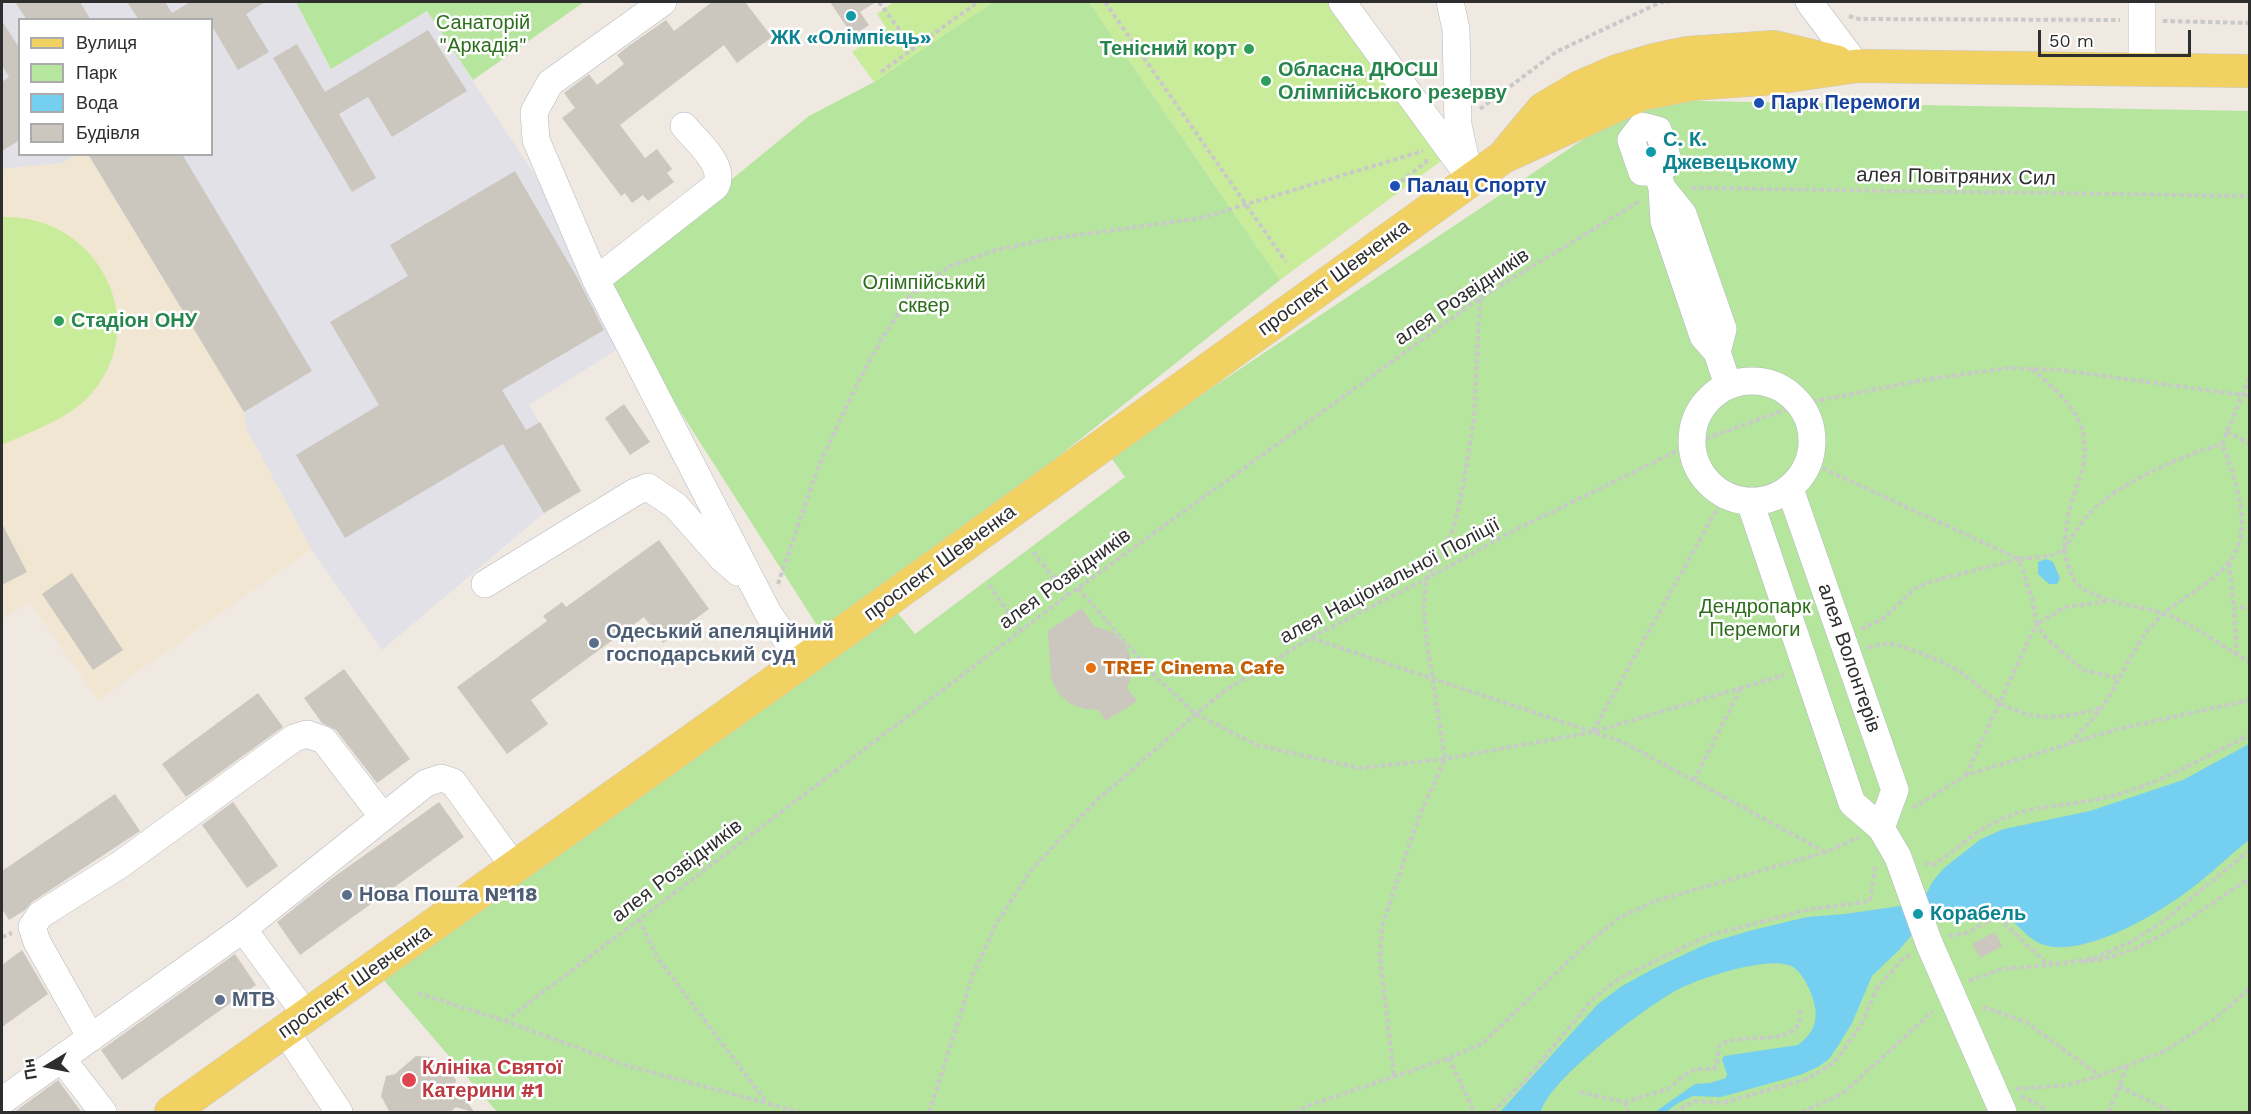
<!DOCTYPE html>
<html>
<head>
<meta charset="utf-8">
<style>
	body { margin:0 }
	#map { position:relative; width:2251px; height:1114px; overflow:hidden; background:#efe9e1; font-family:"Work Sans",sans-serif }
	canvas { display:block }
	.frame { position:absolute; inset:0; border:3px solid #2e2e2e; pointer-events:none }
	.legend { position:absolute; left:18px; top:18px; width:195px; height:138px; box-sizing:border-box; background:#fff; border:2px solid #ababab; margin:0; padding:8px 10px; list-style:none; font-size:18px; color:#2e2e2e }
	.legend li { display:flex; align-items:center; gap:12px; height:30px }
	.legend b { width:30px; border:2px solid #ababab }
	.north { position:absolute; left:18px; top:1036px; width:60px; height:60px; -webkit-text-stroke:4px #fff; paint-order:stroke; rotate:260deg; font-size:16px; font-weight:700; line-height:24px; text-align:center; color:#2e2e2e }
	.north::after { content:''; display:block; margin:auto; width:21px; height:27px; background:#2e2e2e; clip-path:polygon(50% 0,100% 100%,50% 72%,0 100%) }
	.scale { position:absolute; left:2038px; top:30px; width:153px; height:27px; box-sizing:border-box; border:3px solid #2e2e2e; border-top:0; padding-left:8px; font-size:18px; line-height:21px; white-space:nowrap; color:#2e2e2e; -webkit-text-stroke:4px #fff; paint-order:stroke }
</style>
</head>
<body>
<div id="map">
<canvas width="2251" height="1114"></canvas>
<div class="frame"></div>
<ul class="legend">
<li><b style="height:8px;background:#f2d163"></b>Вулиця</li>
<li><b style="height:16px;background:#b6e59e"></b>Парк</li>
<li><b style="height:16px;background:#75cff0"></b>Вода</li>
<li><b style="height:16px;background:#cbc7bf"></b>Будівля</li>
</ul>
<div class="north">Пн</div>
<div class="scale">50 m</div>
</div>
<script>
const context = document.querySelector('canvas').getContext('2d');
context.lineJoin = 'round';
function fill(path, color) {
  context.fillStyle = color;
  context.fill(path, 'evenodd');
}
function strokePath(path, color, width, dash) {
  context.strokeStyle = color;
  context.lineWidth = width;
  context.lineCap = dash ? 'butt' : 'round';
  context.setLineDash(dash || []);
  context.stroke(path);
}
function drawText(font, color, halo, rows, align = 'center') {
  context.font = font + ' "Work Sans",sans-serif';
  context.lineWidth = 5;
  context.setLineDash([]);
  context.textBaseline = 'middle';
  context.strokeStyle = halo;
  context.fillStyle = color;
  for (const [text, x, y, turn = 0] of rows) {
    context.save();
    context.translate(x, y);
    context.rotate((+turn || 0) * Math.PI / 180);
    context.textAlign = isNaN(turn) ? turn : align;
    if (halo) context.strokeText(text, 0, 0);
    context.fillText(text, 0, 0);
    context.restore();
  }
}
fill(new Path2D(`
	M2,2H296L331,69L427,11L593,264L634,339L529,405L581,491L544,513L382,650L311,549L247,430L243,412L87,155L212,154V20H20V154L76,155L63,163L3,169Z`), '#e3e1e8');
fill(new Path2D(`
	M76,155H87L92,161L244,412L247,430L311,549L98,700L29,601L2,620V169L63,163Z`), '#f0e6d1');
fill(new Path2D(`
	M296,2H584L473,80L427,11L331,69Z
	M993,2H1089L1280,280L827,641L634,339L603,285L809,116L874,82Z
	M1642,100L2249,111V1112H497L376,971L891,605L915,634L1125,477L1110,456Z`), '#b6e59e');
fill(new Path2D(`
	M891,2H993L874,82L852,52L887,29L877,14L892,3Z
	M1089,2H1336L1441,161L1280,280Z
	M2,217C95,213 154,320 92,393C69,419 32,431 2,445Z`), '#c9ec9a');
fill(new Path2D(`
	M2046,559L2053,562L2060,578L2057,584H2049L2038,574V562Z
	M2249,744V840C2231,854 2215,870 2197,884C2165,910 2091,955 2048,946C2027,942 2016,919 1997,910L1973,921L1933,922L1916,930L1900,949L1872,976L1852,1023L1838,1046L1829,1059L1818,1067L1800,1075L1721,1097L1693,1096L1678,1103L1666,1112H1655L1695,1084L1710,1083L1726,1078L1727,1074L1722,1060L1724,1056L1798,1045C1811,1035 1818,1024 1815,1007C1813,995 1804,974 1793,967C1772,954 1700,978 1679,989C1649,1004 1547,1081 1541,1112H1500L1598,1004L1622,986L1653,969L1709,943L1749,931L1807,917L1845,914L1907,905L1925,896L1933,881L1944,868L1981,839L2004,829L2090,811L2183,780Z`), '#75cff0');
fill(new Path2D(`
	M15,2H80L91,20H27Z
	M127,2H165L172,13L190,2H265L246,14L269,52L238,70L212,26V20H139Z
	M712,2H745L772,37L737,63L724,45L620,125L645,158L657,149L672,169L667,173L674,182L648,201L643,195L632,203L625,193L621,196L562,118L575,108L564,93L589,74L597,85L624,64L617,55L630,45L666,20L674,31Z
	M830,2H876L860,12L869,25L853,36Z
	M2,21L20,49V140L2,151V82L9,77L2,65Z
	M428,30L467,91L392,137L368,97L339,114L376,178L352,192L273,58L297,44L325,92Z
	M88,154H182L312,371L244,412Z
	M515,171L578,279L604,330L502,390L526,430L540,422L581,491L544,513L503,444L345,538L296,455L379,405L330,322L408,276L390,245Z
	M624,404L650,442L630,455L605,418Z
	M2,524L27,572L2,585Z
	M659,540L709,609L663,643L644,617L531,700L548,724L507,754L457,687L547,621L543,616L562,602L566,607Z
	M72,573L123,650L93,670L42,594Z
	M1082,608L1094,626L1112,632L1124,643L1131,658L1132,674L1127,688L1137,701L1106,721L1098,710L1085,709L1070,704L1058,693L1051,678L1048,631Z
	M344,669L410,759L377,783L336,730L322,723L304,698Z
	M258,693L283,727L186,797L162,764Z
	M115,794L140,831L32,902L25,910L9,920L2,909V871Z
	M233,802L278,866L247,888L202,825Z
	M439,802L464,837L300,955L277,922L331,879Z
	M1995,932L2002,946L1980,958L1972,944Z
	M22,950L48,994L2,1027V965Z
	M235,954L256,985L122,1080L101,1050Z
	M416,1056L433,1057L446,1066L456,1080L455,1085L475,1113L456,1107L449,1113H390L381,1096L386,1076L395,1074Z
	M58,1080L82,1113H13Z`), '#cbc7bf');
const minor = new Path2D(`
	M663,2L550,83L534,112L536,140L596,280L768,613L802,662
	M1342,2L1471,179
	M1450,2L1456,29L1458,125L1467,166
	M1809,2L1857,66
	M2142,69V2
	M1642,126L1658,130L1669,163L1657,172H1642L1631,140Z
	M1657,172L1662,188L1664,221L1703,336L1717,352L1728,385
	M1662,188L1683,214L1723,329L1717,352
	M596,280L716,186C726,165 697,142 684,126
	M1692 441a60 60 0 1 1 120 0a60 60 0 1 1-120 0Z
	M1790,489L1895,790L1881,828
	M1750,502L1852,803L1881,828L1898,857L1929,943L2003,1112
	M485,584L635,492L648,487L676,506L722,558L738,572
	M243,929L307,1016
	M285,1031L339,1112
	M91,1038L37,942L32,927L40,915L121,864L294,738L307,734L324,740L383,817
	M62,1059L103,1112
	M2,1101L243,929L426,783L441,778L453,782L515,868`);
const major = new Path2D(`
	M1508,151L1543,109L1580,87L1617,71L1654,60L1688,53L1774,47L1837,62
	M171,1112L802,662L1503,157L1642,94L1692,84L1774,78L1857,66L2250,71`);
strokePath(minor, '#b4b7c1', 28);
strokePath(major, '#c9c9c9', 34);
strokePath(new Path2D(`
	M879,2L912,47
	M1105,2L1286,262
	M1849,16L1859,19L2120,20
	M2163,21L2250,23
	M881,72L978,2
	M1480,109L1556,52L1661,2H1669
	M1516,179L1523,191
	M1395,186L1426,162L1427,156
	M1692,188L2250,196
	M2032,369C2050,385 2075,405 2082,429C2090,457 2079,479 2071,505C2067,518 2066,533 2064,546
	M2227,432L2250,444
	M1809,462L2019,559L2050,556L2064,550C2066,558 2068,568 2072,576C2084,602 2141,605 2165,614C2195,625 2222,646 2250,663
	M2064,550C2072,537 2080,522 2091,512C2120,482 2182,456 2222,444L2250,376
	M1033,552L1068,595
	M2229,563L2234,609
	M778,584L817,470L854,390L881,340L909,297L950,266L996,250L1049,239L1201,218L1423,151
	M989,585L1020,629
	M1078,588L1156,677L1196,714L1257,745L1359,768L1445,759L1593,732L1784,675
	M1861,629L1883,619L1915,588L1933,581L2019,559L2033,602L2036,624L2066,607L2109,601
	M1311,638L1623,742L1825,852
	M1868,648C1881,644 1889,642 1901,646C1920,653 1940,660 1957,670C1973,680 1986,695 2002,704C2038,723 2064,718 2101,708
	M2237,655L2234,609L2250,606
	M1593,731L1725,495
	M2070,743C2080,732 2092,721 2101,708C2122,680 2136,637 2164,613C2188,593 2226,577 2238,546C2249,517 2233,471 2222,444
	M1966,775L2036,624L2045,637L2083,670L2117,678
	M1694,780L1741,688
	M1913,808L1966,775L2118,729L2250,700
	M1925,863L1933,865C1955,852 1973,832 1997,821C2029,805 2069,806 2104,798C2156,786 2202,758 2250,735
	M639,919L657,957L767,1103
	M1949,936L1967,933L1990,920H2001L2044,961L2057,964L2095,958L2129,943L2160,924L2250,850
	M2,937L12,933
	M2083,962C2141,958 2202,909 2250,878
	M1969,981L2002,969L2052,965
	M418,993L505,1021L625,1065L799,1112
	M1983,1007L2026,1022L2100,1076
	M505,1021L1068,595L1480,298L1640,201
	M1449,1058L1474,1112
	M1394,1075L1380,958L1382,926L1418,819L1445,759L1426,636L1424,606L1426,579L1441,555L1454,527L1464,481L1474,418L1480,299
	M2119,1086L2171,1112
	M2016,1089L2068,1085L2096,1077L2165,1051L2215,1019L2250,988
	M1580,1092L1625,1102L1668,1089L1689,1072L1696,1069H1713L1717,1065L1719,1046C1739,1029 1807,1052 1800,1009
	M2021,1096L2040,1105L2046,1112
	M1625,1102L1628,1112
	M929,1112L973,975L995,926L1031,870L1096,801L1196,714L1223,692L1310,638L1426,579L1507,534L1691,444L1801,404L1923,380L2007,368L2061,370L2250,396
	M1294,1112L1310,1105L1449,1058L1483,1043L1580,950L1617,919L1655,901L1826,852L1859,837
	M1492,1112L1523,1083L1592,1000L1618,979L1707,936L1806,910L1870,901L1875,867
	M1674,1112L1695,1101L1722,1103L1807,1079L1834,1063L1861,1025L1877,988L1902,960L1910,955
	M1802,1112L1842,1094L1933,1011
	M2109,1112L2127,1066`), '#c9c9c9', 4, [4.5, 3]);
strokePath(minor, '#fff', 27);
strokePath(major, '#f2d163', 33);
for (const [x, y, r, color] of [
	[851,16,6,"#0f9aa8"],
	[1249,49,6,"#2e9e5b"],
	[1266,81,6,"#2e9e5b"],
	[1759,103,6,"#1a4fb4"],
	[1651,152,6,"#0f9aa8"],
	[1395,186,6,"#1a4fb4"],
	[59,321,6,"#2e9e5b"],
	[594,643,6,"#5c6f8a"],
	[1091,668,6,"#e8710a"],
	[347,895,6,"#5c6f8a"],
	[1918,914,6,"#0f9aa8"],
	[220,1000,6,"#5c6f8a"],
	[409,1080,8,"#e0444e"]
]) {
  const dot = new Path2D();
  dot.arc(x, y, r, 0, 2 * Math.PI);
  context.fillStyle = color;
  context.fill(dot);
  strokePath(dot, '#fff', 2);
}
drawText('20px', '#2c6e1b', '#fff', [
	["Санаторій",483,23],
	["\"Аркадія\"",483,46],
	["Олімпійський",924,283],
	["сквер",924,306],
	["Дендропарк",1755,607],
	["Перемоги",1755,630]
]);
drawText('bold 20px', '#0d838f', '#fff', [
	["ЖК «Олімпієць»",851,38,"center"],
	["С. К.",1663,140],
	["Джевецькому",1663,163],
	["Корабель",1930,914]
], 'left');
drawText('bold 20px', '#27864d', '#fff', [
	["Тенісний корт",1237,49,"right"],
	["Обласна ДЮСШ",1278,70],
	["Олімпійського резерву",1278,93],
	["Стадіон ОНУ",71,321]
], 'left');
drawText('bold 20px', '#164399', '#fff', [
	["Парк Перемоги",1771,103],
	["Палац Спорту",1407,186]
], 'left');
drawText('20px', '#2e2e2e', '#fff', [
	["алея Повітряних Сил",1956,177,1],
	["проспект Шевченка",1334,278,-36],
	["алея Розвідників",1462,297,-34],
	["проспект Шевченка",940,563,-36],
	["алея Розвідників",1065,579,-36],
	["алея Національної Поліції",1390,581,-28],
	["алея Волонтерів",1849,658,71],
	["алея Розвідників",677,871,-37],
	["проспект Шевченка",355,982,-35]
]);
drawText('bold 20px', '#4e5e75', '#fff', [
	["Одеський апеляційний",606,632],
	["господарський суд",606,655],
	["Нова Пошта №118",359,895],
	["МТВ",232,1000]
], 'left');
drawText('bold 20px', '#c56008', '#fff', [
	["TREF Cinema Cafe",1103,668]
], 'left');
drawText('bold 20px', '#be3a42', '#fff', [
	["Клініка Святої",422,1068],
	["Катерини #1",422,1091]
], 'left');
</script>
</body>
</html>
